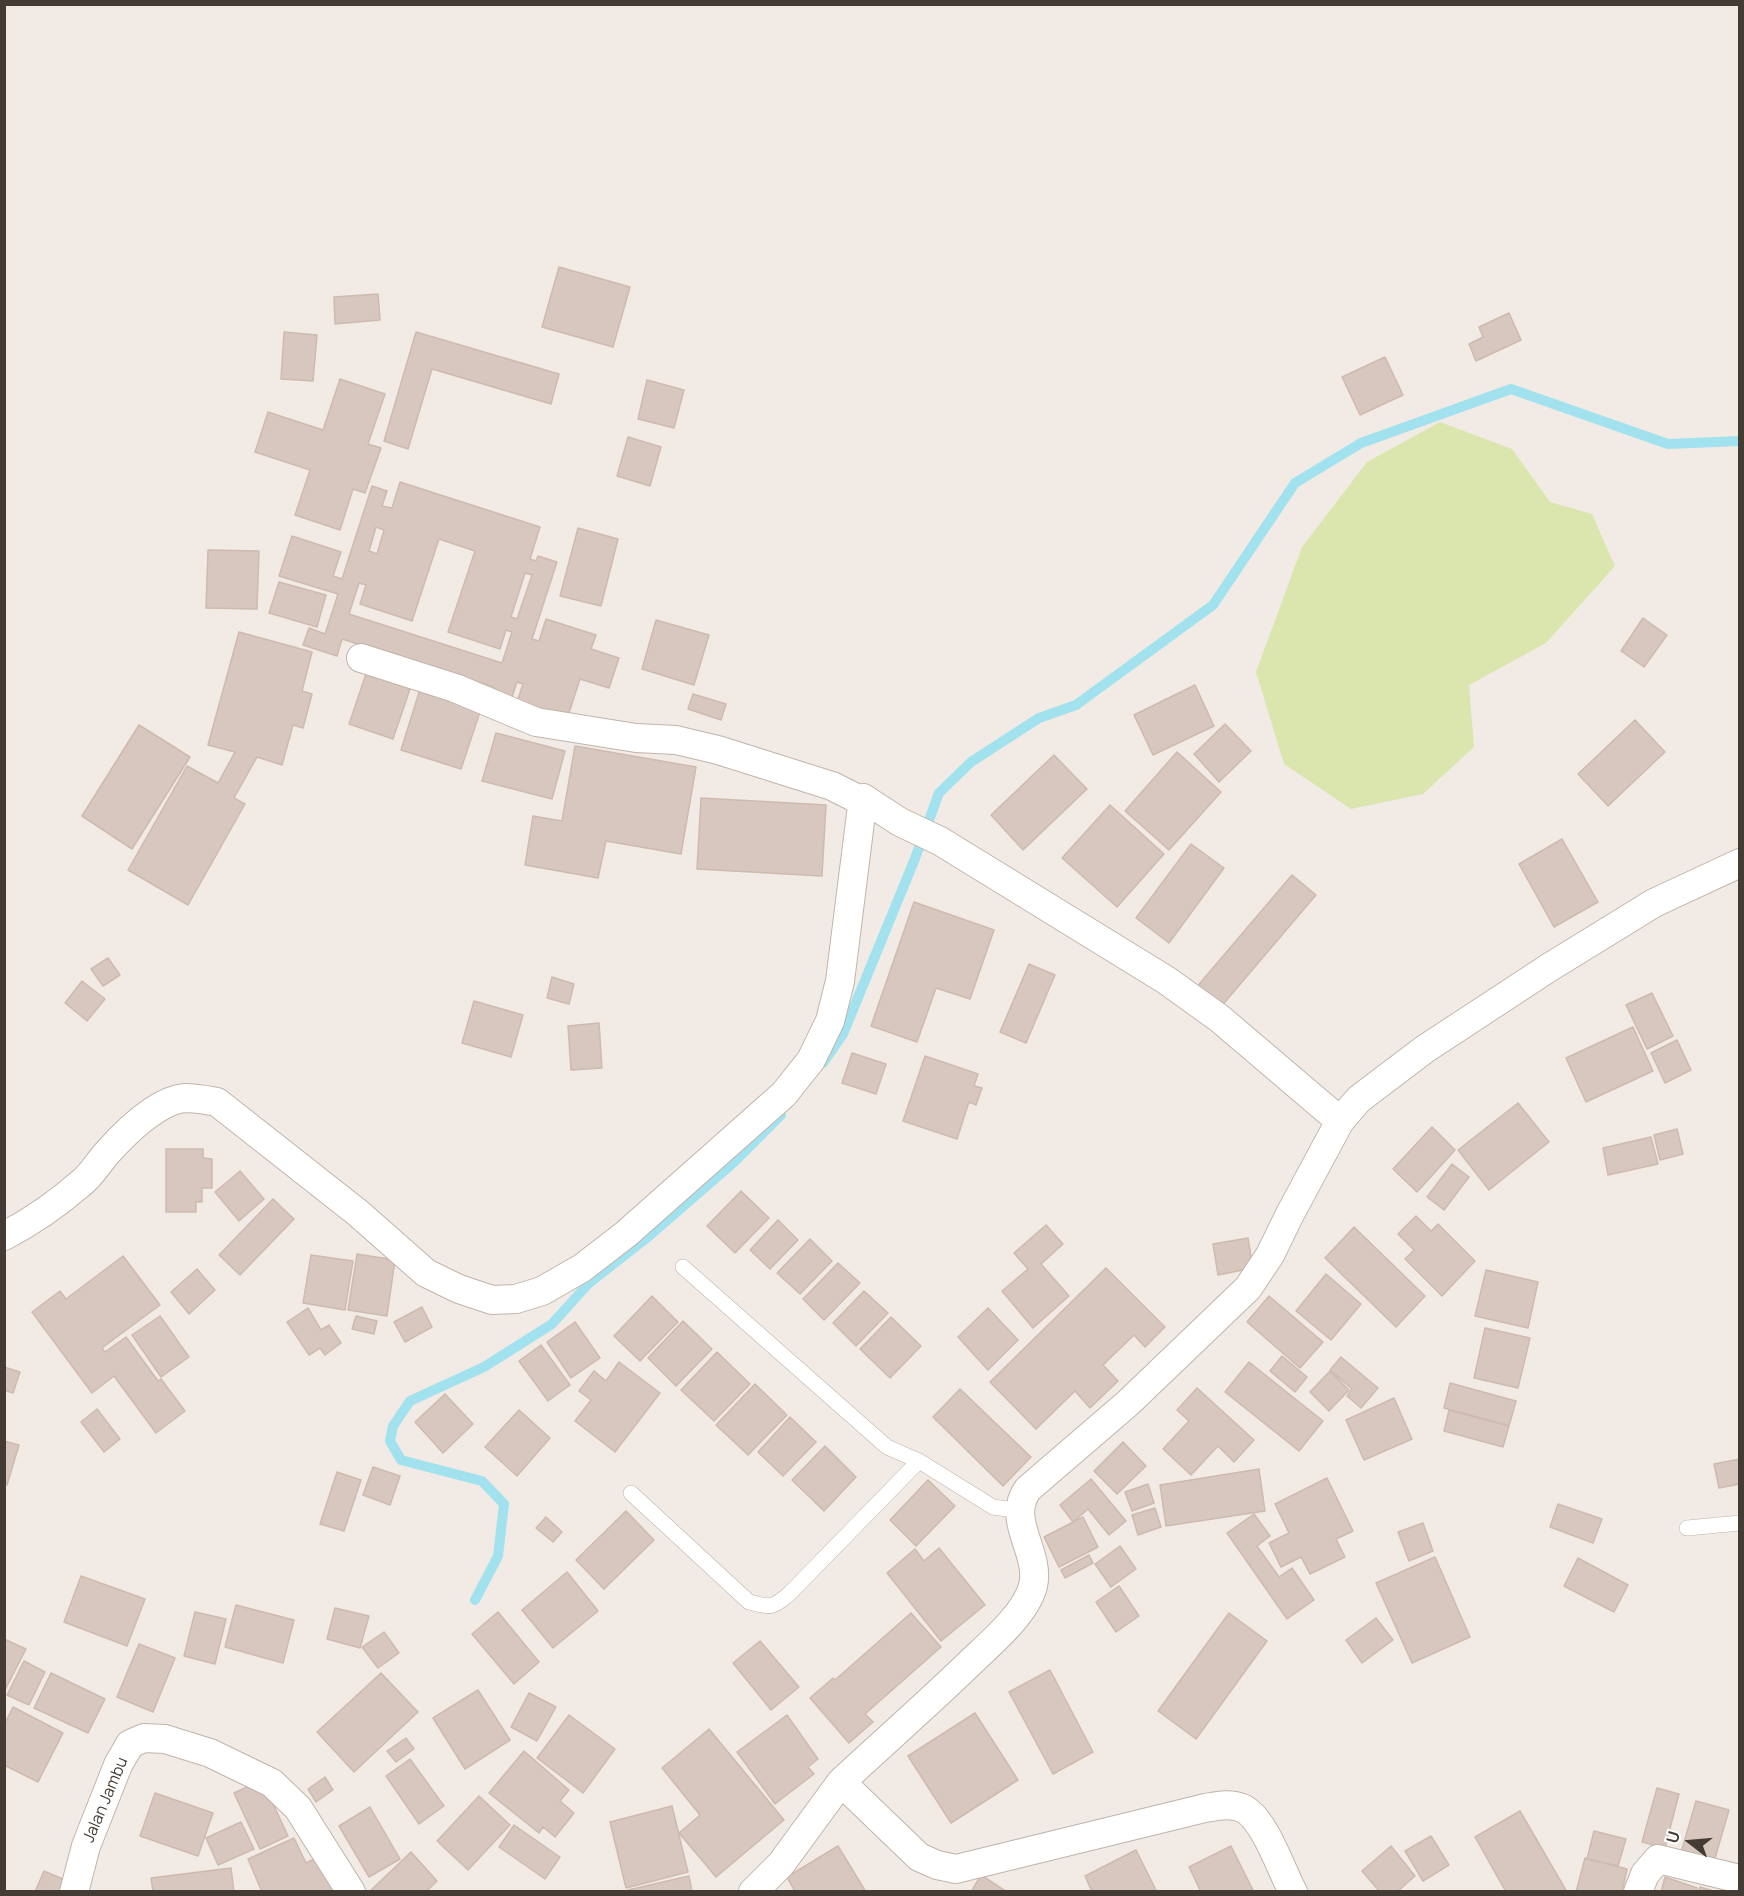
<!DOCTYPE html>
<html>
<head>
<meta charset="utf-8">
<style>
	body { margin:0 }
	#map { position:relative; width:1744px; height:1896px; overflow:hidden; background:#f2ebe5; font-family:Manrope,sans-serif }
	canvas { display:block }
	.frame { position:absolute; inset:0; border:6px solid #443b35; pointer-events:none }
	.north { position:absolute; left:1660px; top:1812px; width:60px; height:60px; -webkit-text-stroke:4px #fff; paint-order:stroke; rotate:286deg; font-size:16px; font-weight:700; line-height:24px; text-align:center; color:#443b35 }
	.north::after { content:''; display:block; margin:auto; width:21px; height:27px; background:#443b35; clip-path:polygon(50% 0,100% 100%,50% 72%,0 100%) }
</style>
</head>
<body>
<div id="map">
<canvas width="1744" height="1896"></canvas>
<div class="frame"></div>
<div class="north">U</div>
</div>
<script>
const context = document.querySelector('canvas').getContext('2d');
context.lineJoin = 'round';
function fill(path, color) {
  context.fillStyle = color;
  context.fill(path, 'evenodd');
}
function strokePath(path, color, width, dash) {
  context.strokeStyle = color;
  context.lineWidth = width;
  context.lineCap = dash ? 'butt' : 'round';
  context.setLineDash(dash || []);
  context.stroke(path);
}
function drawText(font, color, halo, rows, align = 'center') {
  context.font = font + ' Manrope,sans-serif';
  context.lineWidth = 4.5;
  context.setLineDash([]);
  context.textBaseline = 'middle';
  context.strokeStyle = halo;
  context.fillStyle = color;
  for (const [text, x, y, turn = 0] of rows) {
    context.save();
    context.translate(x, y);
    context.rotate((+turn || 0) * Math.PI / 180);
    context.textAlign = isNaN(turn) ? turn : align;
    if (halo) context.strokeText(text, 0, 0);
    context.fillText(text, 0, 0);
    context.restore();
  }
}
fill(new Path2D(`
	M1440,422L1512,449L1550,502L1592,514L1615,566L1546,643L1469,685L1474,747L1423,794L1351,809L1284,764L1256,672L1302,547L1367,462Z`), '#dae6ae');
strokePath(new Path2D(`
	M823,1063L843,1034L914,861L939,793L971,762L1039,718L1076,705L1213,605L1295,483L1361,443L1511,389L1668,444L1740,441
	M475,1600L498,1556L504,1504L482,1481L401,1460L390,1441L393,1426L410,1401L484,1367L552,1324L589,1283L649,1236L733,1163L781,1115`), '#a2e1ee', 10);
const building = new Path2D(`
	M559,267L630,287L613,347L542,327Z
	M378,294L380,320L335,324L334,297Z
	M1509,313L1521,340L1476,361L1469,344L1483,337L1479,327Z
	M284,332L317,335L313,381L281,379Z
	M416,332L559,374L551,404L432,369L408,449L384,441Z
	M1385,357L1403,395L1360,415L1342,377Z
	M340,379L385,394L368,444L381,448L365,493L353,489L340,530L295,515L310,470L255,452L268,412L323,430Z
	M647,380L684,390L674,428L638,419Z
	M628,437L661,447L650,486L617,476Z
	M400,482L540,527L530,559L536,561L538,556L557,562L532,639L539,641L546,619L596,635L591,649L619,658L609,688L580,679L567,719L517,702L523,684L517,682L511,700L492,694L494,687L342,639L337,656L303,645L309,628L325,634L338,594L279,576L292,536L341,552L333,576L342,579L372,486L387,491L382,506L392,508ZM376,527L384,530L377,554L369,551ZM439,539L475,551L448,632L500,649L506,630L512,632L502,663L349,614L359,583L366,585L360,604L412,621ZM525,573L532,575L517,619L511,617Z
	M578,528L618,539L601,606L560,596Z
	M208,550L259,551L257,609L206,608Z
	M279,582L326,595L317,627L269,613Z
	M1643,618L1667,635L1644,667L1621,651Z
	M656,620L709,635L694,685L642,669Z
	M239,632L312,652L302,691L312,694L303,728L293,725L282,765L257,757L234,798L245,804L188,905L128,870L187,766L218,783L235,752L208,745Z
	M367,671L411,686L393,739L349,724Z
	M1195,685L1214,726L1153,755L1134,715Z
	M421,686L482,706L461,769L401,750Z
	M693,694L726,704L721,720L688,709Z
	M1635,720L1665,752L1608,806L1578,774Z
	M1225,724L1251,751L1219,782L1194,754Z
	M139,725L190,757L132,849L82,816Z
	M496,733L565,751L552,799L482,781Z
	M575,746L696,767L681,854L606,841L598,878L525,865L533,816L562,821Z
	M1177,752L1221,792L1169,850L1125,811Z
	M1054,755L1087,789L1023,850L991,815Z
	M701,798L826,805L822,876L697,869Z
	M1110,805L1164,854L1117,907L1062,858Z
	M1562,839L1598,902L1554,927L1519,864Z
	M1191,844L1224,868L1169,943L1136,918Z
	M1292,875L1316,895L1219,1009L1195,989Z
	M914,902L994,930L970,999L936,988L917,1042L871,1026Z
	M108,958L120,975L103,986L91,969Z
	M1029,964L1055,975L1026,1043L1000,1032Z
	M552,977L574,984L569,1004L547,998Z
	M82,981L105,999L87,1021L65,1003Z
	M1652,993L1673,1036L1647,1049L1626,1005Z
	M474,1001L523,1015L511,1057L462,1043Z
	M599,1023L602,1068L571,1070L568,1026Z
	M1633,1027L1653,1071L1586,1102L1566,1058Z
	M1677,1040L1691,1070L1665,1083L1651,1053Z
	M852,1053L886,1064L876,1094L842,1083Z
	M925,1056L978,1074L974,1086L982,1088L976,1105L969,1102L957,1139L903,1121Z
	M1518,1103L1549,1142L1489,1190L1458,1150Z
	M1432,1127L1455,1150L1417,1192L1393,1169Z
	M1677,1129L1683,1154L1660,1160L1654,1135Z
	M1651,1137L1658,1164L1608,1175L1603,1148Z
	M166,1149H203V1158L212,1159V1188H202V1202H196V1212H166Z
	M1452,1164L1469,1177L1444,1210L1427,1197Z
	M240,1171L264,1199L239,1221L215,1192Z
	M741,1191L769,1218L735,1253L707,1226Z
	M273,1199L294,1219L240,1275L219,1255Z
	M1416,1216L1431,1231L1438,1224L1475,1261L1442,1296L1405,1259L1414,1250L1398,1234Z
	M778,1220L798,1240L770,1269L750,1250Z
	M1046,1225L1063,1244L1041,1264L1069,1296L1033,1328L1002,1291L1028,1269L1014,1253Z
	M1354,1227L1425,1296L1396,1327L1325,1258Z
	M1248,1238L1253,1268L1218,1275L1213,1244Z
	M810,1239L832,1261L800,1294L777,1273Z
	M357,1254L395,1260L387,1316L348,1310Z
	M311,1255L353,1261L345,1310L303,1303Z
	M123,1256L160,1305L102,1348L105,1352L126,1337L158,1381L161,1379L185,1411L156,1433L114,1376L92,1393L32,1312L60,1291L66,1299Z
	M838,1263L860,1283L824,1320L803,1299Z
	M1106,1268L1165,1327L1145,1347L1134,1335L1103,1365L1118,1381L1090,1408L1075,1391L1036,1429L990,1382Z
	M197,1269L215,1290L189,1314L171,1292Z
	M1486,1270L1538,1282L1528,1328L1475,1316Z
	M1326,1274L1361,1304L1331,1340L1296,1311Z
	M864,1291L888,1313L856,1346L833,1323Z
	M652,1296L678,1322L640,1361L614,1336Z
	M1269,1296L1323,1342L1300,1368L1247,1322Z
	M422,1307L432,1327L405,1342L394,1322Z
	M308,1308L321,1330L329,1325L341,1343L325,1355L320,1348L309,1355L287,1322Z
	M988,1308L1018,1340L988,1370L958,1337Z
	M160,1316L189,1357L161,1377L132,1335Z
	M356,1316L377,1321L374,1334L352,1329Z
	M891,1317L921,1346L890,1378L860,1349Z
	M683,1321L712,1349L676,1386L648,1358Z
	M575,1322L600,1358L571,1378L547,1342Z
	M1485,1328L1530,1338L1518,1388L1474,1378Z
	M541,1345L570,1385L548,1401L519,1361Z
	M717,1352L750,1384L714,1421L681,1390Z
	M1282,1356L1307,1377L1295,1392L1270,1371Z
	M1341,1357L1378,1388L1361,1408L1347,1396L1352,1389L1330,1370Z
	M619,1362L660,1393L615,1452L575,1421L591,1400L579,1391L594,1371L606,1381Z
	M1249,1362L1323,1421L1299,1451L1225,1392Z
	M4,1367L20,1372L13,1393L4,1390Z
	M1330,1371L1349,1390L1329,1411L1310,1392Z
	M1450,1383L1516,1401L1509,1426L1444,1408Z
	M755,1384L787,1415L748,1455L716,1425Z
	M1197,1388L1254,1440L1234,1462L1218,1446L1191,1475L1163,1449L1189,1421L1177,1410Z
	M960,1389L1031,1457L1003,1486L933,1417Z
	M445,1394L473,1424L443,1453L415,1422Z
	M1394,1398L1412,1439L1364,1460L1346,1420Z
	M97,1409L120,1439L104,1452L81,1422Z
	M519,1410L550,1438L517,1476L485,1447Z
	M1449,1410L1509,1426L1503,1447L1444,1431Z
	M790,1417L816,1442L783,1476L758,1452Z
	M4,1441L19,1445L7,1485L4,1484Z
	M1123,1442L1146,1466L1117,1494L1094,1471Z
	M825,1446L856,1477L824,1511L792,1480Z
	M1740,1459V1484L1719,1488L1714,1464Z
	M373,1467L400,1476L390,1505L363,1495Z
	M1259,1469L1265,1511L1166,1526L1160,1485Z
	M337,1472L361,1480L344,1531L320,1524Z
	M1327,1478L1353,1531L1336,1539L1345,1557L1310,1574L1301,1557L1281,1567L1269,1543L1289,1533L1275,1504Z
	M1091,1479L1126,1521L1109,1535L1088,1509L1073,1522L1060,1505Z
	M928,1480L955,1506L916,1546L890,1520Z
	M1148,1484L1154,1503L1132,1511L1125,1492Z
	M1558,1504L1602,1519L1593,1543L1550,1527Z
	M1155,1508L1161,1527L1138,1535L1132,1515Z
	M626,1511L654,1540L604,1589L576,1560Z
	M1254,1514L1270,1536L1257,1546L1279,1577L1292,1568L1314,1600L1287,1619L1227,1533Z
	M546,1517L562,1532L553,1542L536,1528Z
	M1083,1517L1098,1547L1059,1567L1044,1537Z
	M1423,1523L1433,1551L1409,1561L1398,1532Z
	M1120,1546L1136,1569L1111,1587L1095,1564Z
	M939,1548L985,1605L941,1641L887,1573L915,1549L924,1561Z
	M1089,1555L1093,1563L1065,1578L1061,1570Z
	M1435,1557L1470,1637L1412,1663L1376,1583Z
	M1578,1558L1628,1585L1614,1612L1564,1586Z
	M567,1572L598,1611L553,1648L522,1610Z
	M81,1576L145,1599L127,1646L64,1622Z
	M1119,1586L1139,1616L1116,1632L1096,1602Z
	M236,1605L294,1620L283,1663L225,1647Z
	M335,1608L369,1616L360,1648L327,1639Z
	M195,1612L226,1619L215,1664L184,1656Z
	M498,1612L539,1662L514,1684L472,1634Z
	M911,1613L941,1647L865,1714L873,1722L849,1743L810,1698L833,1678L835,1680Z
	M1229,1613L1267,1641L1196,1739L1158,1711Z
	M1376,1618L1393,1640L1362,1663L1346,1640Z
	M384,1632L399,1653L378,1668L362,1647Z
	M4,1639L26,1649L4,1692Z
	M760,1641L799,1687L771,1710L733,1663Z
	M139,1644L175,1658L153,1712L117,1697Z
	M24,1661L45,1672L29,1705L7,1695Z
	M1050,1670L1093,1752L1053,1774L1009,1692Z
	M51,1673L105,1699L88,1733L34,1708Z
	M381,1673L418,1712L354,1772L317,1732Z
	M478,1690L510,1740L465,1769L433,1718Z
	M529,1693L556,1707L537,1741L511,1727Z
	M13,1707L63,1733L38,1782L4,1765V1725Z
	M975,1713L1018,1780L951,1823L908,1756Z
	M569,1715L615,1749L583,1793L537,1758Z
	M787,1715L818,1759L808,1767L814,1774L775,1804L737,1752Z
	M709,1729L784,1820L716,1877L679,1833L700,1815L662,1768Z
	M406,1738L414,1749L396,1762L387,1751Z
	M524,1751L569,1790L560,1801L574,1813L555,1837L543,1827L539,1833L489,1793Z
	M410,1759L444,1806L419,1824L386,1776Z
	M325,1777L333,1790L316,1802L308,1789Z
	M262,1780L288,1836L260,1849L234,1793Z
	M1657,1788L1679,1794L1665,1848L1642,1842Z
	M155,1793L213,1813L198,1856L140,1836Z
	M479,1796L510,1825L468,1870L437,1841Z
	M1696,1801L1729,1810L1713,1865L1680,1856Z
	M672,1806L688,1872L626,1888L610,1822Z
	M370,1807L400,1859L369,1877L339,1826Z
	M1520,1811L1567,1892H1506L1475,1837Z
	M241,1822L254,1849L218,1865L206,1838Z
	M514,1825L560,1857L545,1879L499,1847Z
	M1594,1831L1626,1839L1618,1866L1587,1859Z
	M1431,1836L1449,1865L1423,1881L1405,1851Z
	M294,1838L306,1863L318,1857L333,1891L262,1892L248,1859Z
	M838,1846L866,1892H795L787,1877Z
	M1231,1846L1254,1892H1201L1189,1867Z
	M1391,1846L1415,1876L1397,1892H1380L1362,1871Z
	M1136,1850L1157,1892H1092L1085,1876Z
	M411,1852L437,1881L426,1892H369Z
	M1585,1858L1627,1869L1622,1892H1576Z
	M231,1868L234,1892H153L151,1878Z
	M44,1871L65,1880L60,1892H35Z
	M981,1875L1007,1892H971Z
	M689,1876L692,1892H628V1890Z
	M1665,1877L1697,1888L1696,1892H1661Z
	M1700,1887L1717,1892H1698Z`);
fill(building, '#d7c7be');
strokePath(building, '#cebaae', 1.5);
const service = new Path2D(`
	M683,1267L887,1447L919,1461L993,1507L1007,1509H1019
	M631,1493L749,1602C770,1607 771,1609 788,1595L919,1461
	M1687,1528L1740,1523`);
const minor = new Path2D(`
	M361,658L455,688L536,722L636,738L676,740L718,750L832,786L858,799L863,798L900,822L940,841L1166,980L1219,1018L1340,1121
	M4,1236C31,1222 57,1204 80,1184C91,1176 98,1163 107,1153C124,1134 158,1100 185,1098C196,1098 206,1100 217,1102L358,1213L426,1273L459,1289L492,1300L516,1299L542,1291L582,1268L626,1234L784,1094L811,1060L830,1021L840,981L863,798
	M841,1782C885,1741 930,1702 973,1660C993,1641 1026,1613 1033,1586C1041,1552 1005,1520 1028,1489L1128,1403L1248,1288L1270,1255L1290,1214L1340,1121L1359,1099L1425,1049L1550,967L1654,903L1740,863
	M74,1892L86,1846L118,1765L130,1744L144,1738L165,1739L210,1753L272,1783L298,1808L351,1892
	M753,1892L781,1864L841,1782L919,1857L937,1865L956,1869L1205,1808C1217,1806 1230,1803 1242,1808C1264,1817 1281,1870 1293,1892
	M1638,1892L1645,1874L1658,1859L1740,1879`);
strokePath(service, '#c0b4ab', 16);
strokePath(minor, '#c0b4ab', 30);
strokePath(service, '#fff', 15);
strokePath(minor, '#fff', 28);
drawText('16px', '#443b35', '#fff', [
	["Jalan Jambu",106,1800,-67]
]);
</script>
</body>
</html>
